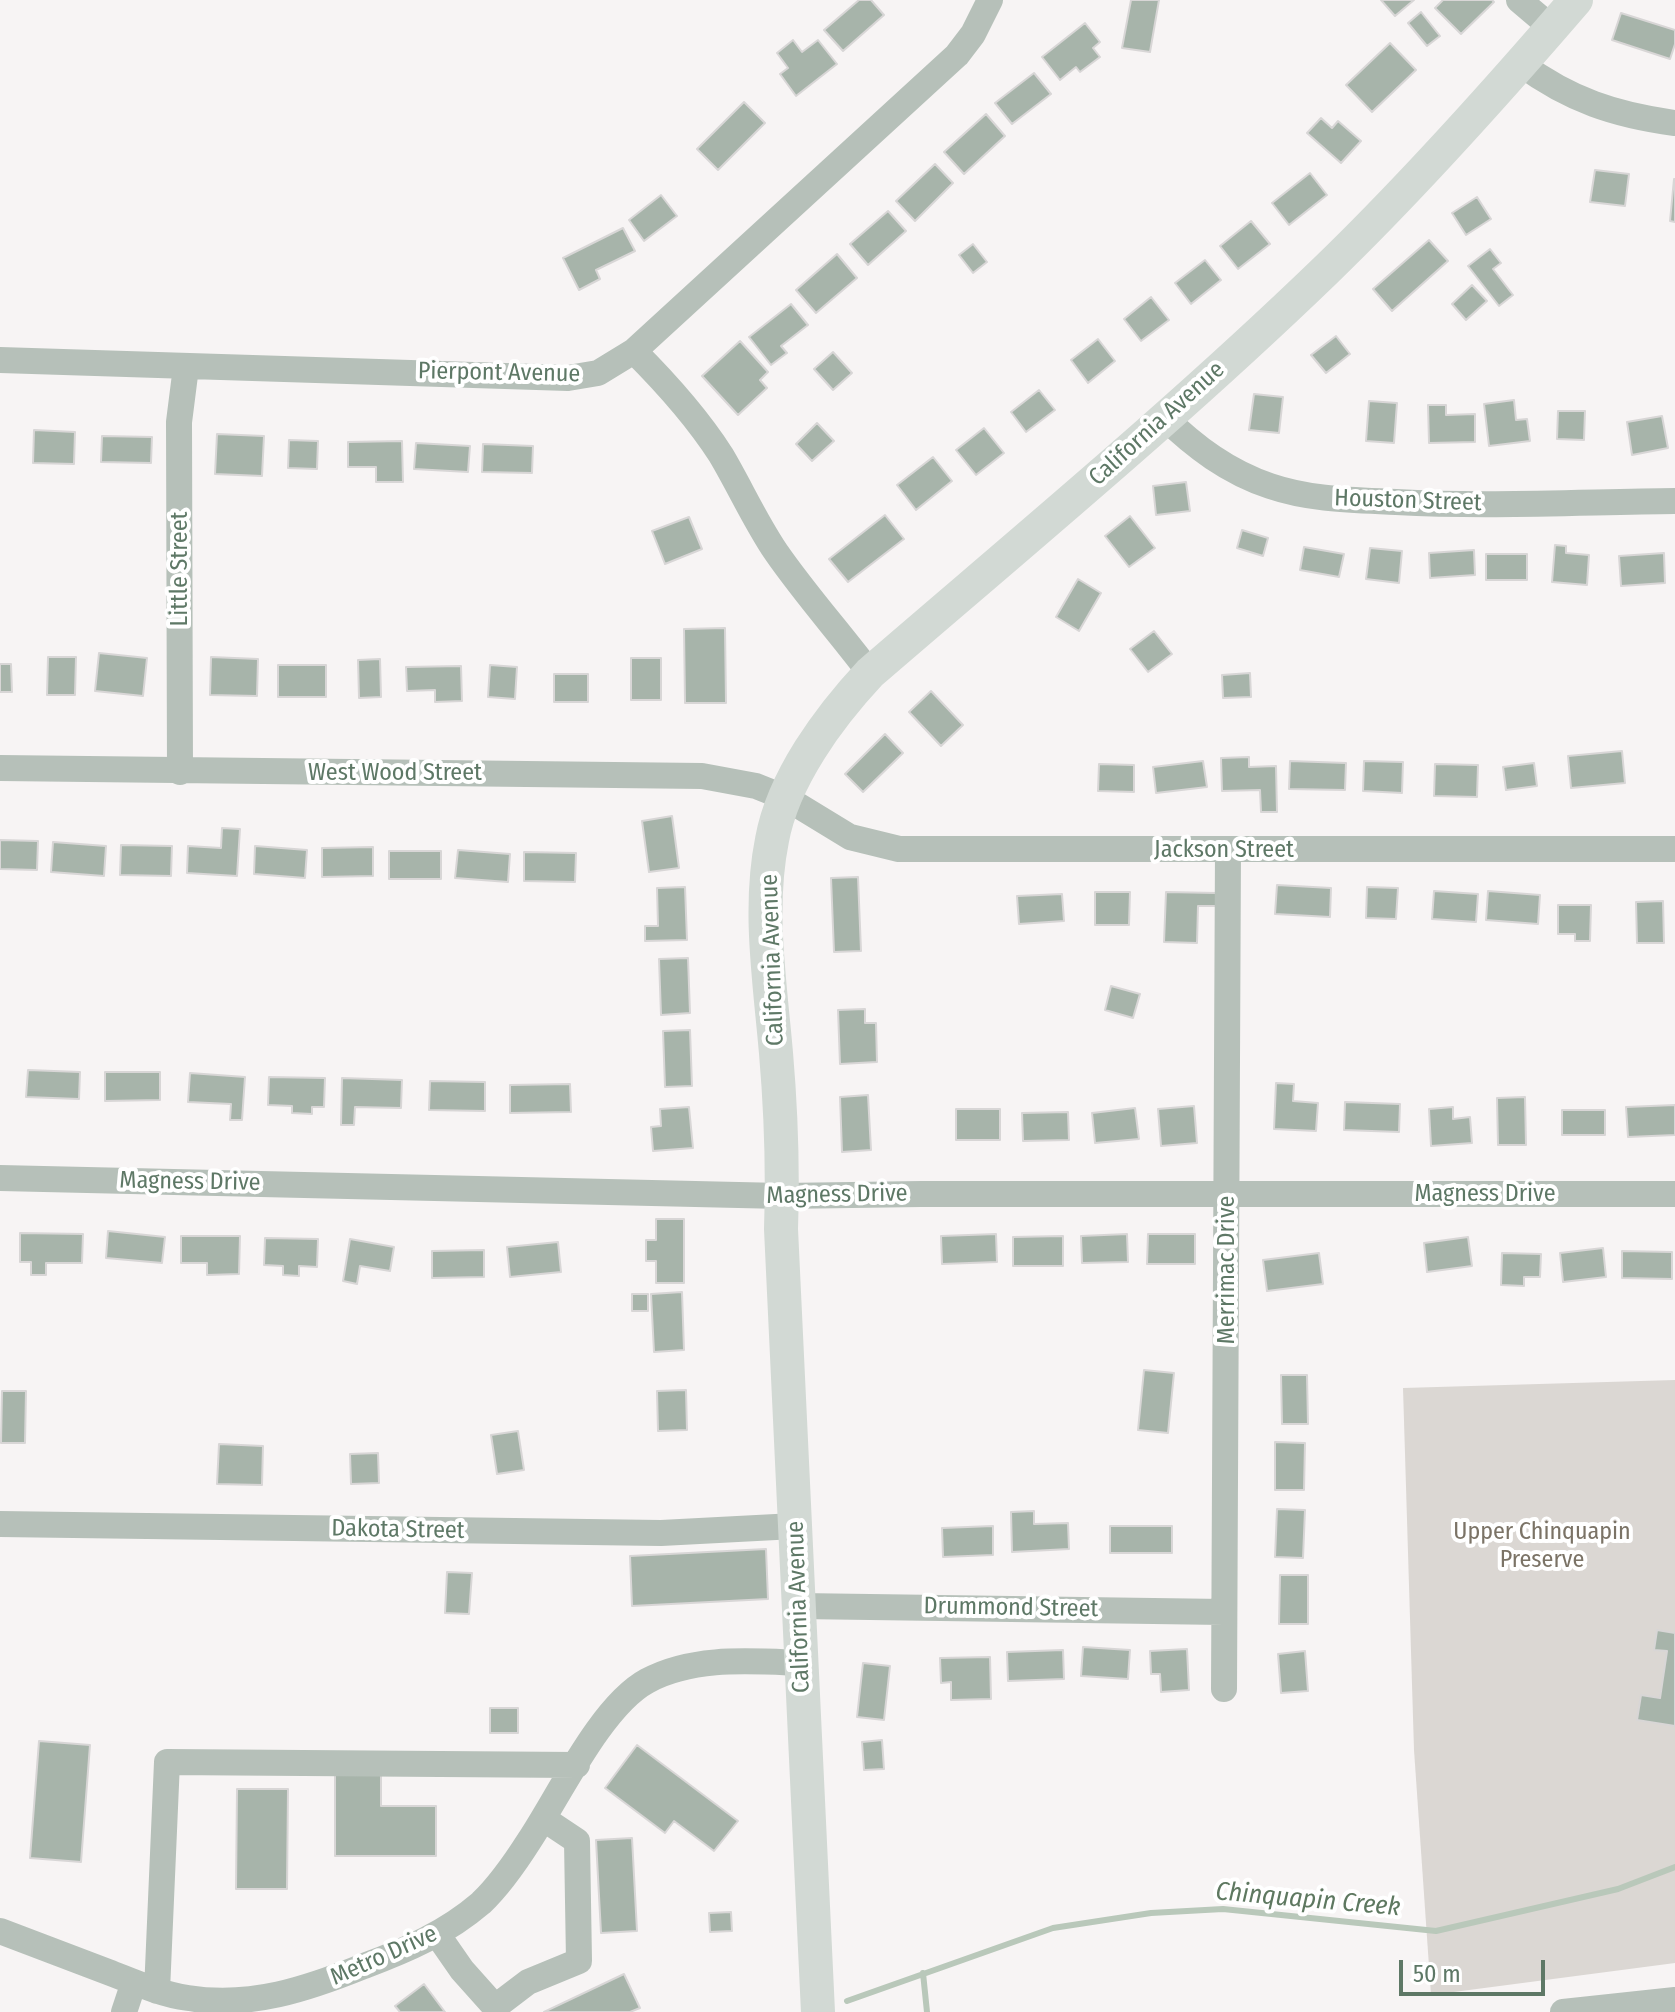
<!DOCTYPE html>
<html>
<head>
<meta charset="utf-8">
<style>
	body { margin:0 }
	#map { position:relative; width:1675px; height:2012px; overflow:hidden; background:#f7f4f4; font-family:"Fira Sans Condensed",sans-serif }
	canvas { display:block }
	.scale { position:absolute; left:1399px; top:1960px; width:146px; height:36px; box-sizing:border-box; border:4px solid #5e7866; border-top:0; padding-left:10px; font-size:24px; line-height:28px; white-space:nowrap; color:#5e7866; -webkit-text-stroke:6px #fff; paint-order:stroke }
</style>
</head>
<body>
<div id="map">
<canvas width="1675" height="2012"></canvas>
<div class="scale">50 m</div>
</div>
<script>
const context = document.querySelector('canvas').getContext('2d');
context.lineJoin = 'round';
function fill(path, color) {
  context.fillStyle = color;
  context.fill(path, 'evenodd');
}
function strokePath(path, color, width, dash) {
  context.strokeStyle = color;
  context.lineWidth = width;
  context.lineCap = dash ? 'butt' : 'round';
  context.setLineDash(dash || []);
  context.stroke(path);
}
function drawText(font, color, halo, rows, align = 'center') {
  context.font = font + ' "Fira Sans Condensed",sans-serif';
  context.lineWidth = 8;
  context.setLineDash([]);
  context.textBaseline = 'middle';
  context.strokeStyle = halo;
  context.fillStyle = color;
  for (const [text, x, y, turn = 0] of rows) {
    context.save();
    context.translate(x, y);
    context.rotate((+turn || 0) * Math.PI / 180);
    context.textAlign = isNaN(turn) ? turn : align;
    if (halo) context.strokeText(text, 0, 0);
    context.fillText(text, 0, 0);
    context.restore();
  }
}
fill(new Path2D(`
	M1675,1380V1963L1431,1995L1414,1750L1403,1388Z`), '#dbd7d3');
strokePath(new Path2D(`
	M923,1973L927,2012
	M847,2001L1053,1928L1151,1913L1223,1909L1436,1931L1618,1889L1675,1867`), '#b9c8ba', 6);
const building = new Path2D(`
	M859,0H871L884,15L843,51L824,30Z
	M1131,0H1159L1150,52L1122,48Z
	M1381,0H1414L1395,16Z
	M1443,0H1492L1494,2L1461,34L1435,8Z
	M1421,12L1440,36L1427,46L1408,23Z
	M1621,13L1675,30V44L1670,59L1612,40Z
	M1085,23L1100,42L1093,48L1100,57L1080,72L1076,67L1060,80L1042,57Z
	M793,40L802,52L818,40L837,64L796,96L780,74L788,68L777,53Z
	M1390,43L1416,70L1372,112L1346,85Z
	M1034,73L1051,94L1012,124L995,103Z
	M744,102L765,123L718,170L697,149Z
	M986,114L1005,136L964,174L944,152Z
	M1321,118L1332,128L1338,121L1361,141L1341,163L1307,133Z
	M935,164L953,183L915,221L896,201Z
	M1595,170L1629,174L1625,206L1590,202Z
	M1310,173L1327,195L1289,225L1272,203Z
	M1674,179H1675V222L1670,221Z
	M661,195L677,216L644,241L629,220Z
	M1477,197L1491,219L1466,235L1452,213Z
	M888,211L906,231L868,265L850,244Z
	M1251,221L1270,244L1238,269L1220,246Z
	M623,228L635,251L596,270L600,279L579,290L563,258Z
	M1429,240L1448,261L1392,311L1373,289Z
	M973,244L987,262L973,273L959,255Z
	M1490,249L1501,263L1493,269L1513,295L1499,306L1468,266Z
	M837,254L857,278L816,313L796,290Z
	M1205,260L1221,280L1191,304L1175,283Z
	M1472,285L1487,301L1466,320L1452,304Z
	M1151,297L1169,320L1141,341L1124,319Z
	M791,304L808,325L781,346L787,353L771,365L749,337Z
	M1336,336L1350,354L1326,373L1311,355Z
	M1098,339L1115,361L1088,383L1071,360Z
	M740,341L768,372L760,380L767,388L738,415L702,376Z
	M833,352L852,373L833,390L814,369Z
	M1039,390L1055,410L1026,432L1011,412Z
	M1254,394L1283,397L1279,433L1249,430Z
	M1514,400L1516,420L1527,419L1530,441L1489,446L1484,404Z
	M1369,401L1397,403L1394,443L1366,441Z
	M1428,405H1446V415L1475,414V442L1429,443Z
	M1558,411H1585L1584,440L1557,439Z
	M1662,416L1668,448L1632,455L1627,422Z
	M817,423L834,441L812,461L796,444Z
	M984,428L1004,453L976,475L956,450Z
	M34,430L75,432L74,464L33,463Z
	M217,434L264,436L262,476L215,474Z
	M102,436L152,437L151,463L101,462Z
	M289,440L318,441L317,469L288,468Z
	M402,441L403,482H376V467H348V442Z
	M416,443L470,446L468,472L414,469Z
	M483,444L533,446L532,473L482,472Z
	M933,457L952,481L916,510L897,485Z
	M1186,482L1190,511L1156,515L1153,486Z
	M885,515L904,539L848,582L829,559Z
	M1130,516L1155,548L1129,567L1105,536Z
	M689,517L702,549L665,564L652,531Z
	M1242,530L1268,538L1263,556L1237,548Z
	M1555,545L1566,546V553L1589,555L1587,585L1552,582Z
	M1304,547L1344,554L1339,577L1300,570Z
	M1370,548L1402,551L1399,583L1366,579Z
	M1474,550L1475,575L1430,578L1429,553Z
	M1664,553L1665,583L1621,586L1619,556Z
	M1486,554H1527V580H1486Z
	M1078,579L1101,593L1079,631L1056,617Z
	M725,628L726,703H685L684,629Z
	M1154,631L1172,654L1148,672L1130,649Z
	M99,653L147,658L143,696L95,691Z
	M48,657H76L75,695H47Z
	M211,657L258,659L257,696L210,695Z
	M631,658H661V700H631Z
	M380,659L381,697L359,698L358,660Z
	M0,664H11L12,692H0Z
	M278,665H326V697H278Z
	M490,665L517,667L515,699L488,697Z
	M461,666L462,701L435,702V690L407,691L406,667Z
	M1250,673L1251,697L1223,698L1222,675Z
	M554,674H588V702H554Z
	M931,691L963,725L941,746L909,712Z
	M885,734L903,753L863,792L845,774Z
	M1622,751L1625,783L1571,788L1568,756Z
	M1249,757V767L1276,766L1277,812H1261L1260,790L1222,791L1221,758Z
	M1203,761L1207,787L1156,793L1153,767Z
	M1290,761L1346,763L1345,790L1289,789Z
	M1364,761L1403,762L1402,793L1363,791Z
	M1534,763L1537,786L1506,790L1503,767Z
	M1099,764L1134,765V792L1098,791Z
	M1435,764L1478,765L1477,797L1434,796Z
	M672,816L679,868L649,872L642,821Z
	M222,828L240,829L237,876L187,873L188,846L221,848Z
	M0,840L38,841L37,870L0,869Z
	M53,842L106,846L104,876L51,872Z
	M121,845L172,846L171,876L120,875Z
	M255,846L307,850L305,878L254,874Z
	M373,847V876L322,877V848Z
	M458,850L510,854L508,882L455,878Z
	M389,851H441V879H389Z
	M524,852L576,853L575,882L524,881Z
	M858,877L861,951L834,952L831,878Z
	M1277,885L1331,888L1330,917L1275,914Z
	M685,887L687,940L645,941V926H658L657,888Z
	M1367,887L1398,888L1396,919L1366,918Z
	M1434,891L1478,894L1476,922L1432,919Z
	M1488,891L1540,895L1538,924L1486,920Z
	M1095,892H1130L1129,925H1095Z
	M1166,892L1216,893V906H1198L1197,943L1164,942Z
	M1062,894L1064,921L1019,924L1017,896Z
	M1663,901L1664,943H1637L1636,902Z
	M1558,905H1591L1590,941H1575V934H1558Z
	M688,958L690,1013L661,1015L659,959Z
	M1111,986L1140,994L1133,1018L1105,1010Z
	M865,1009V1023H876L877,1062L840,1064L838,1010Z
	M690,1030L692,1086L665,1087L663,1031Z
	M28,1070L80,1072L79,1099L26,1097Z
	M105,1072H160V1100L105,1101Z
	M190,1073L245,1077L242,1120H230L231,1104L188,1102Z
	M269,1077L325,1078L324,1107H312V1114L292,1113V1106L268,1105Z
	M342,1078L402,1080L401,1108L355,1107L354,1125H341Z
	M430,1081L485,1082V1111L429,1110Z
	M1276,1083L1294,1084L1293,1101L1318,1103L1316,1131L1274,1129Z
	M570,1084L571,1112L510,1113V1085Z
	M868,1095L871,1150L842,1152L840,1097Z
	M1525,1097L1526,1145H1498L1497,1098Z
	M1345,1102L1400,1104L1399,1132L1344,1130Z
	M1675,1105V1135L1628,1137L1626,1107Z
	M1194,1106L1197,1143L1161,1146L1158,1109Z
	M689,1107L693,1148L653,1151L651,1127L661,1126L660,1109Z
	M1453,1107V1119L1470,1117L1472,1143L1431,1146L1429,1109Z
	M1135,1108L1139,1139L1095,1143L1092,1113Z
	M956,1109H1000V1140H956Z
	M1562,1110H1605V1135H1562Z
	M1068,1112L1069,1140L1023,1141L1022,1113Z
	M656,1219H684V1283H656V1261H646V1240H656Z
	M108,1231L165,1237L162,1263L106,1258Z
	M20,1233L83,1234L82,1263H46V1275H31V1262H20Z
	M996,1234L997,1262L942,1264L941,1236Z
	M1127,1234L1128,1262L1082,1263L1081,1236Z
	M1148,1234H1195V1264H1147Z
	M181,1236H240L239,1274L207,1275V1263H181Z
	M1063,1236V1266H1013V1237Z
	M1468,1237L1472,1266L1427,1272L1424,1243Z
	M265,1238L318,1239L317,1267L299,1266V1276L283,1275V1266L264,1265Z
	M350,1239L394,1247L390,1271L360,1266L357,1284L343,1281Z
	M558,1242L561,1272L510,1277L507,1247Z
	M1603,1248L1606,1277L1563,1282L1560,1253Z
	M484,1250V1277L432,1278V1251Z
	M1622,1251L1672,1252V1279L1622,1278Z
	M1319,1253L1323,1284L1267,1291L1263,1260Z
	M1502,1253L1541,1254L1540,1277H1524V1286L1501,1285Z
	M682,1292L684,1350L654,1352L651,1294Z
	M632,1294H648V1311H632Z
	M1144,1370L1174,1373L1168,1433L1138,1430Z
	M1281,1375H1307L1308,1424H1282Z
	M686,1390L687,1430L658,1431L657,1391Z
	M2,1391H26L25,1443H1Z
	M518,1431L524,1470L497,1474L491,1435Z
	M1275,1442L1305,1443L1304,1490H1275Z
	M219,1444L263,1446L262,1485L217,1484Z
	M378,1453L379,1483L351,1484L350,1454Z
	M1277,1509L1305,1510L1303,1558L1275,1557Z
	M1034,1511V1524L1068,1523L1069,1549L1012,1552L1011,1512Z
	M993,1526V1555L943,1557L942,1528Z
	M1110,1526H1172V1553H1110Z
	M766,1549L768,1599L632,1606L630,1556Z
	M447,1572L472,1573L469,1614L445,1613Z
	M1280,1575H1308V1624H1279Z
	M1657,1630L1675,1633V1726L1637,1720L1641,1695L1660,1698L1667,1651L1654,1650Z
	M1083,1647L1130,1650L1128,1679L1081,1676Z
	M1187,1649L1189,1690L1161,1692L1160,1674H1151L1150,1651Z
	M1063,1650L1064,1679L1008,1681L1007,1652Z
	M1305,1651L1308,1691L1281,1693L1278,1654Z
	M990,1657L991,1699L951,1700V1682L941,1683L940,1658Z
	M863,1663L890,1666L884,1720L857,1717Z
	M490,1708H518V1733H490Z
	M882,1740L884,1769L864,1770L862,1742Z
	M39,1741L90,1745L81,1862L30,1858Z
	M637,1745L738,1821L714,1851L674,1821L665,1833L605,1788Z
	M335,1775H381V1806H436V1856H335Z
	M237,1789H288L287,1889H236Z
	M632,1838L637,1931L601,1933L596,1840Z
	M731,1912L732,1931L710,1932L709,1913Z
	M624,1974L640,2008L630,2012H544Z
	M424,1984L445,2012H400L395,2006Z`);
fill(building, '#a7b4aa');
strokePath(building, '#d8d6d6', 2);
strokePath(new Path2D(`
	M1519,0L1552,28
	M1521,64C1570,100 1615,115 1675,123
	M634,351C665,382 698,419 721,455C740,487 755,521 776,552C805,594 840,633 870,673
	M0,360L568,378L598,373L634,351L957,55L973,34L990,0
	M1164,417C1195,447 1228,472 1270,486C1311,500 1353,500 1396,502C1489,507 1582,502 1675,501
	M0,768L702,776L756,786L786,798L850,837L899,849H1675
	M180,772L179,422L186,367
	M0,1178L782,1196L921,1194H1675
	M0,1524L661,1533L795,1526
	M799,1606L1224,1612
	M1224,1689L1228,850
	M0,1931C36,1945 72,1958 108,1972C134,1982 160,1994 188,1998C251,2008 307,1989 364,1966C407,1950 446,1933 481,1903C500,1885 515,1863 529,1841C559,1796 601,1706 647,1681C693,1656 750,1661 801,1663
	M437,1934L462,1970L495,2007L528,1982L579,1961L577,1841L544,1819
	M157,1991L167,1762L577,1765
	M124,2012L134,1982
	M1563,2012L1675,2000`), '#b6c0b9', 26);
strokePath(new Path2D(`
	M818,2012L781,1229C783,1170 781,1111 776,1053C770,983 758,909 772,840C783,779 829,717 870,673C1023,541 1179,412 1325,271C1413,186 1496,93 1576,0`), '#d2d9d4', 34);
drawText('24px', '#5e7866', '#fff', [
	["Pierpont Avenue",499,373,1],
	["California Avenue",1157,424,-42],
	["Houston Street",1408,501,2],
	["Little Street",180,569,-90],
	["West Wood Street",395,773],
	["Jackson Street",1224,850],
	["California Avenue",773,960,-92],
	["Magness Drive",190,1182,1],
	["Magness Drive",1485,1194],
	["Magness Drive",837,1195,-1],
	["Merrimac Drive",1227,1270,-90],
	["Dakota Street",398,1530,1],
	["California Avenue",799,1607,-92],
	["Drummond Street",1011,1608,1],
	["Metro Drive",384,1956,-24]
]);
drawText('24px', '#7b7366', '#fff', [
	["Upper Chinquapin",1542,1532],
	["Preserve",1542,1560]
]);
drawText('italic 26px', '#5e7860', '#fff', [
	["Chinquapin Creek",1308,1900,5]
]);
</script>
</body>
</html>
